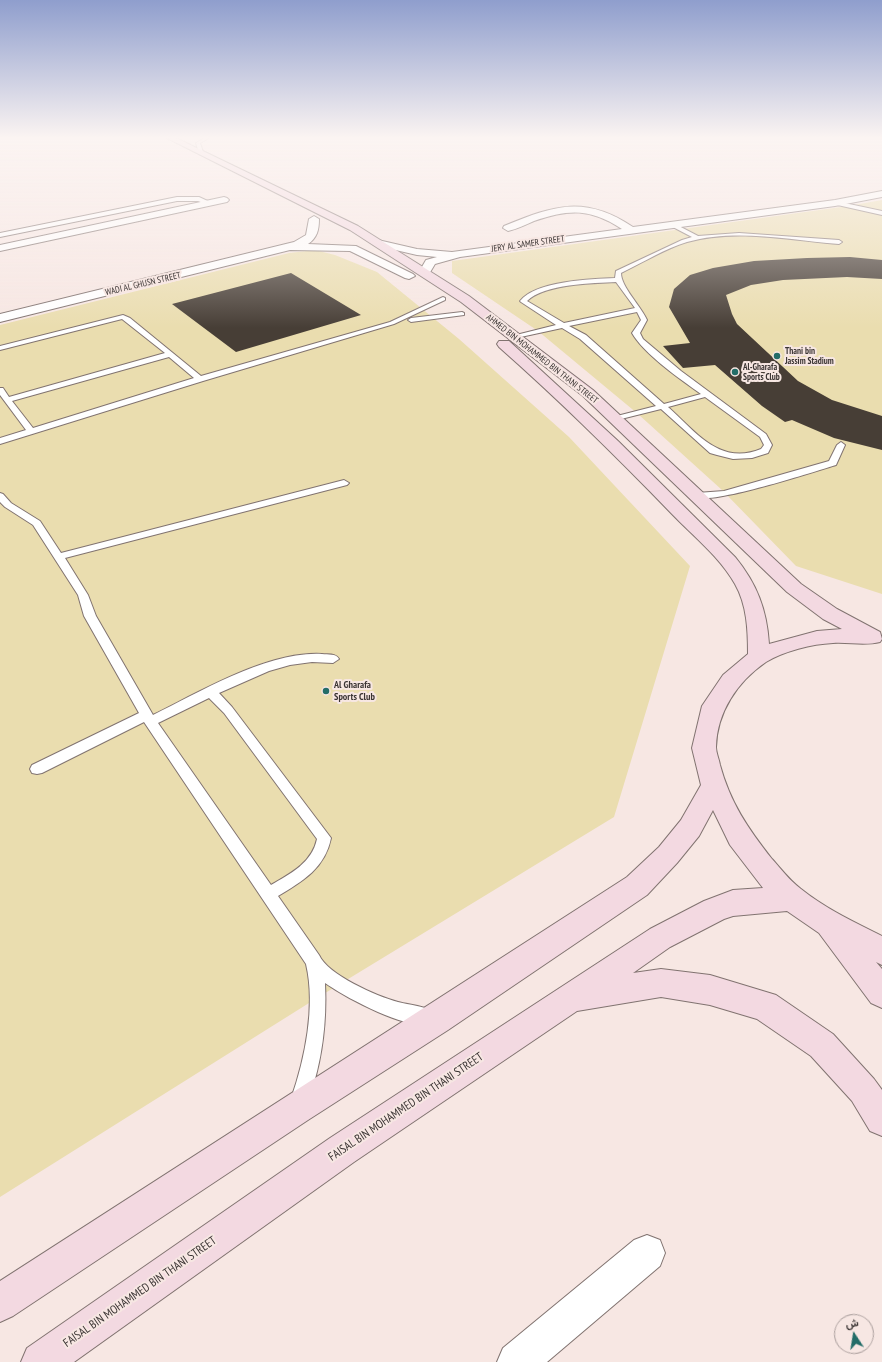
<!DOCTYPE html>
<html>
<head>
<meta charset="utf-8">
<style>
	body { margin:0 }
	#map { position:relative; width:882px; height:1362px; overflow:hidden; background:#f7e7e3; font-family:"PT Sans Narrow",Vazirmatn,sans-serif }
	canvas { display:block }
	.north { position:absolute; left:834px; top:1314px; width:40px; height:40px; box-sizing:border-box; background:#f7e7e3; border:1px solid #ab9f9d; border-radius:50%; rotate:348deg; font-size:11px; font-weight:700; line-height:16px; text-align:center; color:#3a3433 }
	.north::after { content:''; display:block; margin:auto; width:14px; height:18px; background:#236d68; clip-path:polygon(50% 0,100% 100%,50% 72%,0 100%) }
</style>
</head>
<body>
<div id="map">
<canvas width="882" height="1362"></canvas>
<div class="north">ش</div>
</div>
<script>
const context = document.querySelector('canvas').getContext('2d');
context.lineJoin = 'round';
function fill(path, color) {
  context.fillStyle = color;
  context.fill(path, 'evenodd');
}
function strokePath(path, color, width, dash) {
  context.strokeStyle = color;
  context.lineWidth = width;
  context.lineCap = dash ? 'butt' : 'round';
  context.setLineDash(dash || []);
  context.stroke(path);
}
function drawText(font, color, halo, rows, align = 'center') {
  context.font = font + ' "PT Sans Narrow",sans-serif';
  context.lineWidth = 4;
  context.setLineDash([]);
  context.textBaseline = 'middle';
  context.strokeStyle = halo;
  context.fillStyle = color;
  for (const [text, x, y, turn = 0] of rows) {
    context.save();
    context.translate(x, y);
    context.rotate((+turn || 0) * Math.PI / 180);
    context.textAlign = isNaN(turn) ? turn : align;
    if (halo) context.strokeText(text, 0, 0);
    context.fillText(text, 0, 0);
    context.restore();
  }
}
fill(new Path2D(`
	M882,200V594L796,566L722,490L638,414L538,331L452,273V261L848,206Z
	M315,250L335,255L377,272L459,339L569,437L690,566L614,817L317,998L0,1197V325L289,253Z`), '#eaddaf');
fill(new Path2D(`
	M850,257L882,260V279L847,277L783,280L751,285L726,295L732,314L737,324L798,381L832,400L882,416V450L834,438L792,420L785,422L762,406L715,365L683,368L663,346L690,343L669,307L674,289L690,275L713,268L754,261L807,258Z
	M291,273L361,315L236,352L172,304Z`), '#473e36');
const lane = new Path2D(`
	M205,138H209L200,143L203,152L199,153L196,143Z
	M177,197H199L212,203L209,205L198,201H177L0,237V233Z
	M835,201L882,211V215L833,204Z
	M671,224H675L698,236L739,233L839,240L842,242L839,244C790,240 735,228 687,242C666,248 642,263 621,273C621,287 641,306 647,320L640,333L643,339L681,371L766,434L772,445L768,453L752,458L733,459L717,455L710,453L661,409L613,421V417L656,406L580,339L562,328L516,338L512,336L556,325L521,302L520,301C536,281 590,279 615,278L616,271L682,240L692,237L671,226ZM616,282L635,308L564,323L527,301C544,284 593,283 616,282ZM637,312L641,320L632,333C644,354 680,379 701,394L664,404L586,335L569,326ZM705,397L760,437L764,445L761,449C720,466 696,432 668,407Z
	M443,297L445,298V300L394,324L203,381L0,444V438L26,430L0,395V388H3L9,397L165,353L122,319L0,350V346L123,315L130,318L201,376L390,322ZM169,357L194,378L33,428L12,401Z
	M462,312L464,313V315L411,322L408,320L411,318Z
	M841,442L845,445L836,465C816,471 704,508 692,496L697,493L724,491L829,461L837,445Z
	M344,480L349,483L347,485L65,558L88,595L96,616L153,715C200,692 268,651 322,654C328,655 336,653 339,659L333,663L312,662L290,665L269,671L219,693L232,707L331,838C325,868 303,881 278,896L319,955C328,975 376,996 398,1002C410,1005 422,1006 434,1011L436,1017L434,1023C410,1033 345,997 325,983C327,1023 322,1061 309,1099L306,1105L300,1108L294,1105L291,1099C305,1059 316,1006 306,964L144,722L42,773L37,774L32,773L30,769L32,765L139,713L84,616L78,595L33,525L5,507L0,502V493L3,494L11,503L40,521L61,553ZM209,698L224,713L317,839C312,863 290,874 271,885L158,723Z`);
const street = new Path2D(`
	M882,191V197L835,206L460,257L435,264L429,274L425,275L419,272L426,260L437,257L417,255L374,245L373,243L378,240L417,249L452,252L622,229C590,208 569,209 534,221C525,225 517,229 508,231L503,228L504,226C555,205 585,195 633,227L835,200Z
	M224,197L227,198L229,200L227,202L0,251V245Z
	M314,216L319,219C319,230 317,238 308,244L356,246L413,274L415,276L409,279L405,278L350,251L290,250L0,322V314L294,242L306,235L309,219Z
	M647,1235L660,1240L665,1253L660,1266L547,1362H497L503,1348L634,1240Z`);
const secondary = new Path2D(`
	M167,138H176L358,226L469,296L593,390L801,584L837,609L880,632L882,639L880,642C865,646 849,642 833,643C812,644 784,651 766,662C737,682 717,712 716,747C716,753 719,759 720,765C730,802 748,829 772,859C781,869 790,881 801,889C826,909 854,922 882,936V965L876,962L882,969V1008L871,1003L819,933L787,911L733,916L724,919L670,947L633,973L661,969L710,975L776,995L833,1034L874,1079L882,1090V1136L870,1131L852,1101L811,1056L757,1019L710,1005L661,997L577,1011L354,1162L74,1362H21L27,1348L330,1138L650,929L704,901L733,890L763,888L730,845L713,810L699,836L677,863L647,895L448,1030L308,1120L13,1316L0,1322V1281L627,877L659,847L681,820L701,785L692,748L702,706L723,675L748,654C748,630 747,605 735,584C720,557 693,536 672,514C616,456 559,400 499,347L497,344L499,341H509L618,441L735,557C757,584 767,610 769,644L817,631L842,629L823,619L787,592L583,396L461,302L350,230Z`);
strokePath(lane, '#817370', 2);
strokePath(street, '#817370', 2);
strokePath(secondary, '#817370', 2);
fill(lane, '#fff');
fill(street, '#fff');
fill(secondary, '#f3d9e1');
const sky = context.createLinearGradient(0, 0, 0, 328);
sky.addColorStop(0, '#8f9ecd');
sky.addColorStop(0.42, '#fbf4f2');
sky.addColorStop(1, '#fbf4f200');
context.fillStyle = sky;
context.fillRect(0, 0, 882, 328);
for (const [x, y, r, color] of [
	[777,356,4,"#236d68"],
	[735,372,4,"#236d68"],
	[326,691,4,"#236d68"]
]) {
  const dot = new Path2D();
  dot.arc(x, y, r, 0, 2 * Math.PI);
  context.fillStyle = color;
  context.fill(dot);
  strokePath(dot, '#f7e7e3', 1.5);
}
drawText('9px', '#3a3433', '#f7e7e3', [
	["JERY AL SAMER STREET",528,244,-8],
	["WADI AL GHUSN STREET",143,284,-13],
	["AHMED BIN MOHAMMED BIN THANI STREET",542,359,38]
]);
drawText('bold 9px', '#3a3433', '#f7e7e3', [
	["Thani bin",785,351],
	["Jassim Stadium",785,361],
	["Al-Gharafa",743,367],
	["Sports Club",743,377]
], 'left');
drawText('bold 10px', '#3a3433', '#f7e7e3', [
	["Al Gharafa",334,685],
	["Sports Club",334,697]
], 'left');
drawText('12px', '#3a3433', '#f7e7e3', [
	["FAISAL BIN MOHAMMED BIN THANI STREET",406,1107,-34],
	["FAISAL BIN MOHAMMED BIN THANI STREET",140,1292,-35]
]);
</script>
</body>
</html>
